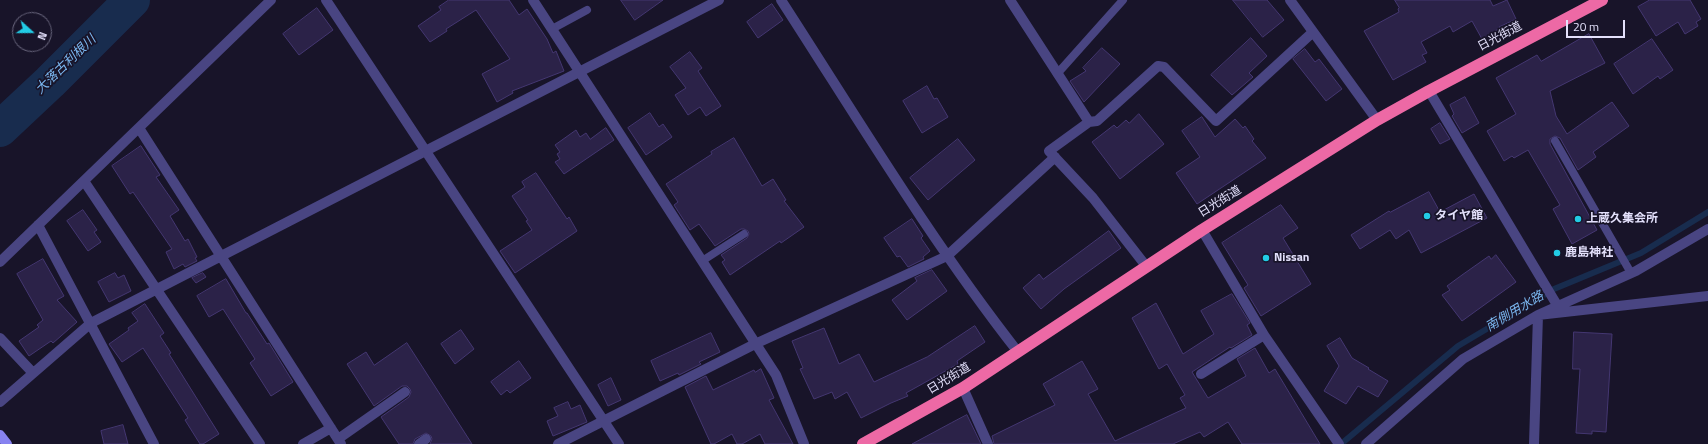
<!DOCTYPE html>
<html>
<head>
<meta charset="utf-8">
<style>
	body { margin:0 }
	#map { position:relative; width:1708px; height:444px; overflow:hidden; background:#181429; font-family:"Titillium Web",sans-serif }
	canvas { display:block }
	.north { position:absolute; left:12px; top:12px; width:40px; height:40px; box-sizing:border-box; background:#181429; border:1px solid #69667d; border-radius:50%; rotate:111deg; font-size:11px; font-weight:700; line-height:16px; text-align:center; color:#e3e0fb }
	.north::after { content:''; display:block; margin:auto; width:14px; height:18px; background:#22cce5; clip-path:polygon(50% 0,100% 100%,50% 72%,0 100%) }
	.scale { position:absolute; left:1566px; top:20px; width:59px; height:18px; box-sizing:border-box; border:2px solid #e3e0fb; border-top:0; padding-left:5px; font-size:12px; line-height:14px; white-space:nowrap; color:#e3e0fb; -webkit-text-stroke:3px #181429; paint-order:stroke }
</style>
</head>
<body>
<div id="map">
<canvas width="1708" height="444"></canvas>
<div class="north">N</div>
<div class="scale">20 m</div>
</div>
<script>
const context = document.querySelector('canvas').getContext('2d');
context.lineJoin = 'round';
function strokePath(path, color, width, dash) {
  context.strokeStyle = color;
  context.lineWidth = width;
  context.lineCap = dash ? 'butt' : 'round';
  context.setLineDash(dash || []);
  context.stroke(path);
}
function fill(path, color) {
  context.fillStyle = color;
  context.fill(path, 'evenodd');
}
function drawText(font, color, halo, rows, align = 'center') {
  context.font = font + ' "Titillium Web","Noto Sans JP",sans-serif';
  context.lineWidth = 3.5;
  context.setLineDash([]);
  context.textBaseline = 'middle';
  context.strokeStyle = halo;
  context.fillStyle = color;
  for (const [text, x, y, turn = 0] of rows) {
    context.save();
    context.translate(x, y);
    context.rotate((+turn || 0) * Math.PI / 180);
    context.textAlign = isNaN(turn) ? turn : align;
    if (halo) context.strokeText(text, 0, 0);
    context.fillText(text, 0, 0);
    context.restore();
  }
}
strokePath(new Path2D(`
	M1341,444L1458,346L1554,289L1641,253L1708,212`), '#182c4e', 6);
strokePath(new Path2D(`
	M0,129L50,82L132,0`), '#182c4e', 36);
const building = new Path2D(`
	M449,0H509L519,15L527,9L547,39L553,53L556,51L564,71L512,91L513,93L497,102L482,74L510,59L476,10L446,29L447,31L430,42L418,26L441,10L439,7Z
	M621,0H663L635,20Z
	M1233,0H1267L1284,20L1263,37Z
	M1395,0H1490L1493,6L1507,0L1516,19L1499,27L1500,28L1482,39L1472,21L1453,32L1450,26L1421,42L1427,53L1422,55L1426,62L1393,80L1364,31L1399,12L1398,9L1399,8Z
	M1650,0H1690L1701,19L1696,22L1698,26L1685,34L1678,22L1656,36L1638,7Z
	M772,4L783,20L758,38L747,22Z
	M317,8L333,30L299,55L283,34Z
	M1589,34L1605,63L1550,91L1556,116L1567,134L1612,102L1629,126L1593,152L1596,157L1578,170L1560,138L1555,136L1550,139V144L1597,230L1572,244L1553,209L1560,205L1528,150L1514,158L1512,156L1504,161L1487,131L1516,114L1496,78L1537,55L1541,61Z
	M1251,38L1267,56L1249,73L1253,77L1232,95L1211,75Z
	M1652,39L1673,70L1660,79L1658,76L1633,94L1614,64Z
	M1102,48L1120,64L1084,102L1070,81L1086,71L1083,68Z
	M1305,49L1315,62L1319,59L1342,89L1326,101L1293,59Z
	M690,52L702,68L698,71L721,106L706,116L700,107L688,115L675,95L686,88L670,67Z
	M927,86L934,99L937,98L948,117L922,133L903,101Z
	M1465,97L1479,123L1462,133L1452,116L1454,114L1450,105Z
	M650,113L659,127L663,124L672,137L646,155L628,128Z
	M1139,114L1164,144L1120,179L1092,142L1114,125L1117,128L1126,120L1129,123Z
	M1202,117L1215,137L1235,119L1243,128L1245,126L1254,139L1252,141L1266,158L1197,204L1176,173L1200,157L1182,131Z
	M1440,123L1450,139L1440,144L1431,129Z
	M606,128L614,140L564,174L555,162L560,159L557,154L560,152L555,145L576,130L580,137L586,133L590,139Z
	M734,138L762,186L773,179L786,200L784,201L804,227L781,243L780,241L730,275L722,262L725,260L721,255L747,238L749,234L748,231L744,229H741L715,246L699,224L690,230L674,205L678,202L666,184L712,154L711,152Z
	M958,139L975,160L928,200L910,178Z
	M141,146L160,175L156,177L179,210L170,216L185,241L188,239L197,257L195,258L197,261L185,267L183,264L174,269L166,252L172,249L133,192L130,194L112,166Z
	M536,173L567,219L569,217L577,231L515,273L500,251L532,230L526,221L528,220L512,196L525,187L522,182Z
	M1429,192L1440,212L1474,194L1487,218L1421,253L1409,230L1396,239L1390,230L1360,249L1351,235L1389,211L1390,212Z
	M1281,205L1298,228L1283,238L1311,284L1261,316L1244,288L1248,285L1222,243Z
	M83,210L97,230L94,232L101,242L88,251L67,221Z
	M912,219L923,236L921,238L930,251L923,257L924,259L908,267L900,256L897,257L884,238Z
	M1109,231L1121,248L1064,289L1041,309L1023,288L1039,274L1043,279Z
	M1496,255L1516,282L1462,321L1442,295L1450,290L1447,286L1462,275L1489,256L1491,259Z
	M43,259L64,296L57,300L77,322L53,343L51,341L29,356L19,341L39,327L37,325L43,320L17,274Z
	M932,270L947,291L907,320L892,300L917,281L915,278Z
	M115,273L118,278L124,275L131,291L109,302L98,282Z
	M203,273L206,277L196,283L192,278Z
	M226,279L246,313H247L267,344L269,343L293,382L271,396L250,363L255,359L223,309L209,317L197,296Z
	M1232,294L1250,323L1247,325L1252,335L1231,348L1230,347L1192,372L1208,398L1246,376L1237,359L1255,348L1269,373L1275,369L1320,444H1242L1228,422L1204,437L1200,432L1173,444H994L992,436L1055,405L1043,384L1082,361L1098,389L1088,394L1115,441L1186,408L1180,398L1185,395L1167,364L1159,369L1132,318L1156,303L1183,354L1214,334L1201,311Z
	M145,304L164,333L160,336L171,353L169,354L219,434L203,444H200L185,420L188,418L143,348L122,362L109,344L129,330L128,328L138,321L132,313Z
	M975,326L985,342L957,361L958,364L906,393L908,396L891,403L861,418L847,392L835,399L832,392L814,399L800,369L803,368L792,341L824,328L839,364L859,354L874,382L927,357Z
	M461,330L474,349L455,364L441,344Z
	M1574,332L1612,334L1606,432L1592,431V434L1576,433L1580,369H1573Z
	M711,333L720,352L699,362L701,364L679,375L678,373L660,381L651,361Z
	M1340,338L1352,358L1369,368L1368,369L1388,381L1378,397L1358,386L1346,404L1324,391L1339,366L1327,346Z
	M407,343L472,444H430L432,439L431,436L426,433L415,439L413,444H399L381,417L409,397L411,392L410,389L407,386H402L374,406L347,364L366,352L374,365Z
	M519,361L531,378L510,393L507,390L501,395L491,382Z
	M761,369L774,398L769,400L793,444H765L760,434L742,444H737L732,434L714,444H711L685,387L706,376L713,390L754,370L755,372Z
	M611,378L621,400L608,406L598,385Z
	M568,402L571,409L580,405L587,422L553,436L547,421L558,416L554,408Z
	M967,415L981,444H912L951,423Z
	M123,425L128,444H104L101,431Z`);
fill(building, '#2b2248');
strokePath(building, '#443771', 1);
strokePath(new Path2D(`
	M552,29L587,10
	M1057,74L1123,0
	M1555,141L1631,273
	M702,261L744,234`), '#494582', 8);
strokePath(new Path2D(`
	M326,0L619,444
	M533,0L776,375L804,444
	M781,0C858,119 931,241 1018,352
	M1010,0L1089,122L1049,151L1093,198L1146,266
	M1290,0L1377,120
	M1429,91L1557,305
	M1089,122L1097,121L1158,66L1164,67L1216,121L1313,32
	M139,128L341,444
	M84,181L260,444
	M38,225L154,444
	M1202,230L1264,335L1339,444
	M0,262L271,0
	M0,338L33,373
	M1201,374L1264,335
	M963,388L988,444
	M0,402L91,323L719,0
	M338,439L405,392
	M303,444L331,428
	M419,444L426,439
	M558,444L755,344L947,256L1055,157
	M1366,444L1463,359L1538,315L1708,296
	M1534,444L1538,315L1636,271L1708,229`), '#494582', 10);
strokePath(new Path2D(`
	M0,435L7,444`), '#8782f0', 10);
strokePath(new Path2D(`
	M863,444L963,388L1202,230L1377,120L1429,91L1602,0`), '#ed69a5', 12);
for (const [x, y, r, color] of [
	[1427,216,4,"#22cce5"],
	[1578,219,4,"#22cce5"],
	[1557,253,4,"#22cce5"],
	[1266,258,4,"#22cce5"]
]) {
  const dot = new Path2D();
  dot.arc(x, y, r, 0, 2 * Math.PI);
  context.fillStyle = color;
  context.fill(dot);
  strokePath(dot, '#181429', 1.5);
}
drawText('12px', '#e3e0fb', '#181429', [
	["日光街道",1500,37,-28],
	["日光街道",1220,202,-32],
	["日光街道",949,379,-31]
]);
drawText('bold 12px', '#e3e0fb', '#181429', [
	["タイヤ館",1435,216],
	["上蔵久集会所",1586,219],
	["鹿島神社",1565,253],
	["Nissan",1274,258]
], 'left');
drawText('italic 13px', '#7ab6ef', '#181429', [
	["大落古利根川",66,65,-44],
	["南側用水路",1515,312,-31]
]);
</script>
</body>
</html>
